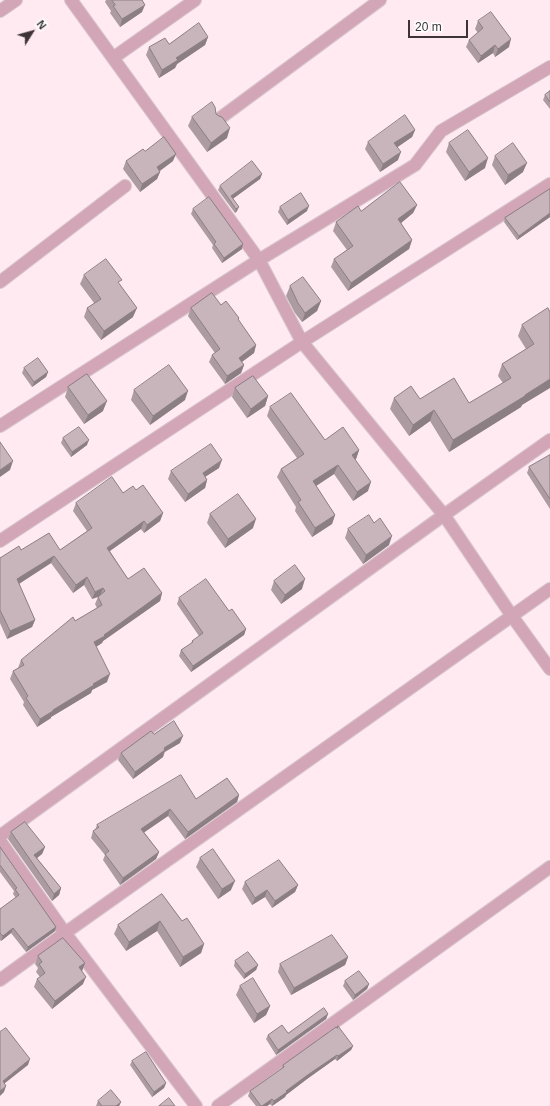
<!DOCTYPE html>
<html>
<head>
<meta charset="utf-8">
<style>
	body { margin:0 }
	#map { position:relative; width:550px; height:1106px; overflow:hidden; background:#ffeaf2; font-family:Arial,sans-serif }
	canvas { display:block }
	.north { position:absolute; left:12px; top:12px; width:40px; height:40px; -webkit-text-stroke:3px #fff; paint-order:stroke; rotate:53deg; font-size:11px; font-weight:700; line-height:16px; text-align:center; color:#3c3437 }
	.north::after { content:''; display:block; margin:auto; width:14px; height:18px; background:#3c3437; clip-path:polygon(50% 0,100% 100%,50% 72%,0 100%) }
	.scale { position:absolute; left:408px; top:20px; width:60px; height:18px; box-sizing:border-box; border:2px solid #3c3437; border-top:0; padding-left:5px; font-size:12px; line-height:14px; white-space:nowrap; color:#3c3437; -webkit-text-stroke:3px #fff; paint-order:stroke }
</style>
</head>
<body>
<div id="map">
<canvas width="550" height="1106"></canvas>
<div class="north">N</div>
<div class="scale">20 m</div>
</div>
<script>
const context = document.querySelector('canvas').getContext('2d');
context.lineJoin = 'round';
function strokePath(path, color, width, dash) {
  context.strokeStyle = color;
  context.lineWidth = width;
  context.lineCap = dash ? 'butt' : 'round';
  context.setLineDash(dash || []);
  context.stroke(path);
}
function fill(path, color) {
  context.fillStyle = color;
  context.fill(path, 'evenodd');
}
const street = new Path2D(`
	M71,0L259,260L302,342L444,515L512,616L550,669
	M0,11L16,0
	M113,58L195,0
	M219,119L380,0
	M0,282L125,186
	M0,426L259,260L415,165L441,131L550,67
	M0,541L302,342L550,184
	M0,836L444,515L550,440
	M0,841L65,933L196,1106
	M0,980L65,933L550,589
	M218,1106L550,867`);
strokePath(street, '#d8c6cd', 14);
strokePath(street, '#d2a6b7', 12);
fill(new Path2D(`
	M106,0H142V12L120,27L110,13L111,11L105,2Z
	M478,21L509,47L495,57L493,53L478,63L466,47L469,40L478,33L475,29Z
	M208,37L205,45L177,64L175,68L159,78L146,55L149,47L169,44Z
	M550,91V109L543,100L545,95Z
	M216,114L227,138L207,152L188,126L192,117Z
	M415,130L412,137L397,147L398,160L380,172L365,149L368,142Z
	M449,143L485,168L465,181L446,152Z
	M145,151L173,161L160,171V172L157,179L140,192L123,169L126,161Z
	M495,156L523,172L505,185L492,165Z
	M262,174L260,179L233,198L237,211L235,213L218,190L220,186Z
	M550,189V217L517,240L504,222L505,218Z
	M417,205L413,213L401,223L412,240L409,249L348,291L331,267L334,259L347,250L333,231L336,222L361,211Z
	M280,207L307,211L287,225L278,212Z
	M193,209L242,249L222,263L212,248L213,245L191,214Z
	M84,275L120,285L133,317L101,340L84,317L87,308L94,303L80,284Z
	M290,286L321,301L317,311L302,322L295,313L286,296Z
	M221,305L239,318L238,320L256,345L254,353L242,362L244,365L241,373L225,384L209,362L212,355L215,353L188,316L191,308Z
	M548,308L521,407L449,452L430,421L409,436L390,409L394,398L420,399L469,403L503,383L498,376L502,364L526,349L518,336L522,325Z
	M24,368L48,372L46,377L32,387L22,373Z
	M68,387L103,411L84,424L65,397Z
	M235,388L268,396L265,406L247,418L232,397Z
	M134,390L185,400L150,425L131,400Z
	M270,407L325,440L359,450L356,459H355L368,491L353,501L334,474L316,486L335,515L332,524L312,537L295,511L296,507L277,477L281,469L297,458L267,416Z
	M63,438L87,445L71,457L61,443Z
	M550,455V509L527,473L529,467Z
	M219,468L205,477L207,480L205,488L185,502L168,479L171,471Z
	M136,490L163,513L160,521L144,533L141,529L110,551L128,579L162,593L160,601L103,641L102,643L96,647L107,682L92,690L91,693L51,717V718L37,727L23,705L24,702L10,679L13,671L18,668L21,660L75,621L97,608L95,604L98,597L92,599L84,585L73,593L51,563L19,584L35,620L32,627L7,639L0,623V558L21,550H60L87,531L73,511L76,503Z
	M210,514L253,528L225,548L207,523Z
	M348,529L389,545L363,564L345,538Z
	M274,581L302,589L281,604L271,590Z
	M179,598L229,611L246,629L244,635L191,672L179,656L181,650L191,644L192,641L199,636L177,604Z
	M180,743L165,752L163,757L133,779L118,760L121,753Z
	M239,795L237,802L185,839L168,816L144,832L159,852L156,859L120,885L103,860L105,855L91,838L93,831L95,830L97,825L196,799Z
	M11,832L45,847L42,854L37,858L61,888L59,895L52,901L8,839Z
	M0,847L56,927L55,931L26,952L11,933L1,941L0,940V909L16,898L13,894L14,891L0,872Z
	M200,858L231,890L218,899L196,867Z
	M245,882L298,885L295,892L272,908L265,897L252,905L242,889Z
	M162,894L182,921L204,944L201,953L180,967L157,931L126,951L114,934L118,925Z
	M38,956L85,963L82,971L83,984L52,1009L34,987L37,979L40,977L36,972L38,968L35,964Z
	M348,957L345,965L291,995L278,972L280,964Z
	M235,961L258,965L256,970L244,979L234,966Z
	M345,981L369,984L367,989L353,1000L343,986Z
	M240,986L270,1006L266,1015L254,1023L236,995Z
	M328,1014L326,1019L276,1055L266,1039L268,1035L288,1033Z
	M353,1046L351,1050L337,1061L335,1059L307,1079L286,1095L285,1097L272,1106L270,1104L267,1106H256L248,1096L250,1091L281,1070L283,1065Z
	M132,1061L166,1083L164,1088L152,1097L130,1065Z
	M98,1101L121,1102L119,1106H96Z`), '#ac9ca2');
fill(new Path2D(`
	M145,5L142,12L120,27L122,19Z
	M208,37L205,45L177,64L175,68L159,78L162,70L176,58Z
	M511,39L509,47L495,57L498,49Z
	M495,45L493,53L478,63L481,56Z
	M230,128L227,138L207,152L211,143Z
	M415,130L412,137L392,151L394,143Z
	M401,152L398,160L380,172L383,164Z
	M176,154L173,161L154,175L157,167Z
	M488,158L485,168L465,181L469,172Z
	M527,163L523,172L505,185L508,175Z
	M160,172L157,179L140,192L142,184Z
	M262,174L260,179L230,201L231,196Z
	M417,205L413,213L395,228L398,219Z
	M309,206L307,211L287,225L288,220Z
	M239,207L237,211L235,213L236,209Z
	M550,213V217L517,240L519,236Z
	M412,240L409,249L348,291L351,283Z
	M243,244L242,249L222,263L224,258Z
	M321,301L317,311L302,322L305,313Z
	M137,308L133,317L101,340L104,331Z
	M256,345L254,353L236,366L239,358Z
	M244,365L241,373L225,384L227,376Z
	M48,372L46,377L32,387L34,382Z
	M550,379V388L522,405L521,407L449,452L453,440Z
	M188,391L185,400L150,425L153,416Z
	M268,396L265,406L247,418L251,409Z
	M107,401L103,411L84,424L88,415Z
	M434,410L430,421L409,436L413,425Z
	M89,440L87,445L71,457L72,452Z
	M359,450L356,459L349,464L352,455Z
	M222,460L219,468L200,480L203,473Z
	M13,461L10,470L0,477V470Z
	M338,465L334,474L310,490L313,481Z
	M207,480L205,488L185,502L188,494Z
	M371,482L368,491L353,501L357,492Z
	M163,513L160,521L144,533L147,525Z
	M335,515L332,524L312,537L315,528Z
	M256,519L253,528L225,548L228,539Z
	M144,521L141,529L104,555L107,548Z
	M392,536L389,545L363,564L366,555Z
	M54,556L51,563L14,587L17,579Z
	M87,577L84,585L73,593L76,585Z
	M305,579L302,589L281,604L285,595Z
	M103,588L100,596L92,599L95,592Z
	M162,593L160,601L103,641L102,643L91,650L94,642Z
	M35,620L32,627L7,639L10,631Z
	M246,629L244,635L191,672L193,666Z
	M110,674L107,682L92,690L91,693L51,717V718L37,727L40,719L53,710L93,684Z
	M183,736L180,743L164,752L163,757L133,779L135,772L164,748Z
	M239,795L237,802L185,839L188,832Z
	M170,809L168,816L139,836L141,829Z
	M45,847L42,854L32,862L34,855Z
	M159,852L156,859L120,885L123,878Z
	M235,881L231,890L218,899L222,889Z
	M298,885L295,892L272,908L275,901Z
	M61,888L59,895L52,901L54,894Z
	M267,890L265,897L252,905L255,898Z
	M160,921L157,931L126,951L129,942Z
	M56,927L55,931L26,952L28,947Z
	M13,928L11,933L1,941L3,936Z
	M204,944L201,953L180,967L183,957Z
	M348,957L345,965L291,995L294,988Z
	M85,963L82,971L76,975L79,967Z
	M258,965L256,970L244,979L245,974Z
	M86,977L83,984L52,1009L55,1001Z
	M369,984L367,989L353,1000L355,995Z
	M270,1006L266,1015L254,1023L257,1014Z
	M328,1014L326,1019L276,1055L278,1050Z
	M353,1046L351,1050L337,1061L338,1056Z
	M337,1055L335,1059L307,1079L286,1095L285,1097L272,1106L274,1101L286,1091L309,1074Z
	M30,1059L28,1065L0,1087L3,1081Z
	M166,1083L164,1088L152,1097L154,1092Z
	M6,1086L4,1092L0,1096V1091Z
	M272,1099L270,1104L267,1106H262Z
	M121,1102L119,1106H116Z`), '#8c7f84');
const building = new Path2D(`
	M112,0H142L145,5L122,19L113,6L115,5Z
	M491,12L511,39L498,49L495,45L481,56L469,40L483,28L478,21Z
	M199,23L208,37L176,58L178,60L162,70L149,47L165,38L169,44Z
	M550,91V102L545,95Z
	M212,102L215,107L216,114L219,116L222,117L230,128L211,143L192,117Z
	M405,115L415,130L394,143L401,152L383,164L368,142Z
	M468,130L488,158L469,172L449,143Z
	M164,137L176,154L157,167L160,172L142,184L126,161L143,149L145,151Z
	M513,143L527,163L508,175L495,156Z
	M252,161L262,174L231,196L239,207L236,209L220,186Z
	M400,182L417,205L398,219L412,240L351,283L334,259L353,246L336,222L358,206L361,211Z
	M550,189V213L519,236L505,218Z
	M301,193L309,206L288,220L280,207Z
	M209,197L243,244L224,258L214,244L216,242L193,209Z
	M106,259L122,280L118,282L137,308L104,331L87,308L101,299L84,275Z
	M303,277L321,301L305,313L298,303L290,286Z
	M212,293L221,305L226,301L239,318L238,319L256,345L239,358L244,365L227,376L212,355L220,349L191,308Z
	M548,308L550,312V379L525,395V396L453,440L434,410L413,425L394,398L411,386L420,399L454,378L469,403L511,378L502,364L534,344L522,325Z
	M38,358L48,372L34,382L24,368Z
	M169,365L188,391L153,416L134,390Z
	M87,374L107,401L88,415L68,387Z
	M253,376L268,396L251,409L235,388Z
	M291,393L325,440L343,427L359,450L352,455L371,482L357,492L338,465L313,481L335,515L315,528L298,502L301,500L281,469L304,454L270,407Z
	M79,427L89,440L72,452L63,438Z
	M0,442L13,461L0,470Z
	M211,444L222,460L203,473L207,480L188,494L171,471Z
	M550,455V499L529,467Z
	M112,477L123,493L133,486L136,490L143,485L163,513L147,525L144,521L107,548L128,579L144,568L162,593L104,635L105,636L94,642L110,674L93,684L94,685L53,710V711L40,719L26,698L28,696L13,671L24,665L21,660L73,617L75,621L102,605L98,597L105,591L103,588L95,592L87,577L76,585L54,556L17,579L35,620L10,631L0,610V558L19,546L21,550L49,533L60,550L92,528L76,503Z
	M238,494L256,519L228,539L210,514Z
	M369,515L374,523L380,518L392,536L366,555L348,529Z
	M295,565L305,579L285,595L274,581Z
	M206,579L229,611L232,609L246,629L193,666L181,650L193,642L192,641L203,633L179,598Z
	M174,721L183,736L164,748L165,750L135,772L121,753L151,731L154,734Z
	M181,775L196,799L227,778L239,795L188,832L170,809L141,829L159,852L123,878L105,854L109,851L93,831L99,827L97,825Z
	M25,822L45,847L34,855L61,888L54,894L11,832Z
	M0,847L56,927L28,947L13,928L3,936L0,933V909L19,895L15,889L17,888L0,865Z
	M213,849L235,881L222,889L200,858Z
	M279,860L298,885L275,901L267,890L255,898L245,882Z
	M162,894L182,921L187,918L204,944L183,957L160,921L129,942L118,925Z
	M332,935L348,957L294,988L280,964Z
	M63,938L85,963L79,967L86,977L55,1001L37,979L45,973L39,964L42,962L38,956Z
	M248,952L258,965L245,974L235,961Z
	M359,971L369,984L355,995L345,981Z
	M253,978L270,1006L257,1014L240,986Z
	M324,1008L328,1014L278,1050L268,1035L282,1025L288,1033Z
	M338,1026L353,1046L338,1056L337,1055L309,1074L286,1091L287,1092L274,1101L272,1099L262,1106H261L250,1091L284,1067L283,1065L336,1027L337,1028Z
	M6,1028L30,1059L3,1081L6,1086L0,1091V1032Z
	M146,1052L166,1083L154,1092L132,1061Z
	M111,1090L121,1102L116,1106H102L98,1101Z
	M169,1098L175,1106H159Z`);
fill(building, '#c8b5bc');
strokePath(building, '#8c7f84', 1);
</script>
</body>
</html>
